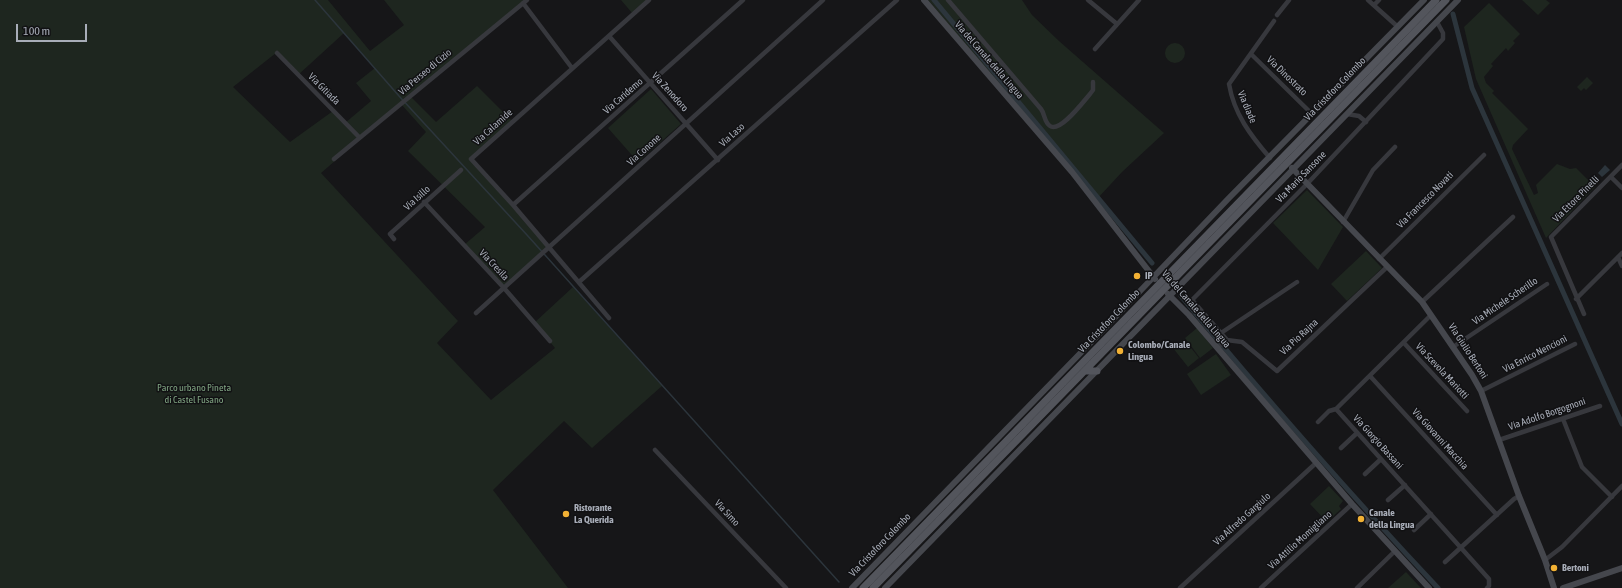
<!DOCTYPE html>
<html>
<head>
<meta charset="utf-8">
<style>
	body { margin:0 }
	#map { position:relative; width:1622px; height:588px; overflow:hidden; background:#161618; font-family:"Asap Condensed",sans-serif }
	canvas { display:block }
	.scale { position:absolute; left:16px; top:24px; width:71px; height:18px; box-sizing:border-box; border:2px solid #a8adb8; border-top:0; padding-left:5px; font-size:12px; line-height:14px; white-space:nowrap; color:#a8adb8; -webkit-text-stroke:3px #111113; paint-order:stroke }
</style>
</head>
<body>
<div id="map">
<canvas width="1622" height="588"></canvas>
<div class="scale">100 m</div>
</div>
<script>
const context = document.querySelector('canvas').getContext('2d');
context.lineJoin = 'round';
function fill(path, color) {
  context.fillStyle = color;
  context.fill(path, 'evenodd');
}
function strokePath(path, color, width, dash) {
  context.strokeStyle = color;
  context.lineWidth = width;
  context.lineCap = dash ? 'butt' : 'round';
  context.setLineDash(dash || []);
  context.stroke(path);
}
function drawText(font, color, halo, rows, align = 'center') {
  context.font = font + ' "Asap Condensed",sans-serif';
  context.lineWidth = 3;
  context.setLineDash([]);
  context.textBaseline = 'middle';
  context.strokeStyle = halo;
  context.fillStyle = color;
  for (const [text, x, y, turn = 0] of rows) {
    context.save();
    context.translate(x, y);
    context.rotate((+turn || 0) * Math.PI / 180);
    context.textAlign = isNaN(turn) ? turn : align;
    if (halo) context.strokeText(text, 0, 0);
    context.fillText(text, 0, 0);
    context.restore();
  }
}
fill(new Path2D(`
	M0,0H328L370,51L404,25L384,0H527L410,96L436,122L477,86L513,122L471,159L549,247L504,288L464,245L485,227L408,151L426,132L401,104L321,173L458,321L437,343L491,400L555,348L534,323L573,287L662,386L592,448L564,421L493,490L568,588H0ZM344,33L375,68L356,83L371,101L345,123L333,111L290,142L233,87L276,53L298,75Z
	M621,0H649L633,14Z
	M928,0H1022L1032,15L1059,41L1164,133L1122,172L1097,199Z
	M1522,0H1546L1550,3L1538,15Z
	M1489,3L1520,34L1513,41L1515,43L1508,51L1506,48L1491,64L1493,66L1484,77L1486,83L1494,91L1492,93L1528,129L1513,145L1512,149L1534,195L1538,193L1536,185L1557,164L1570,169L1576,168L1595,187L1546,238L1476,79L1464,27Z
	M1165 53a10 10 0 1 1 20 0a10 10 0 1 1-20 0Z
	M1587,77L1593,83L1586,90L1584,88L1581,91L1577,87Z
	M651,89L681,124L638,162L608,128Z
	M1307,190L1343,227L1318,270L1273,223Z
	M1366,251L1382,268L1347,301L1331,284Z
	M1197,328L1213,348L1200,358L1185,338Z
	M1184,339L1199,358L1188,367L1173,348Z
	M1216,354L1231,375L1201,395L1187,374Z
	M1329,486L1343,501L1339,506L1341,509L1327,522L1310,504Z
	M1406,572L1421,588H1388Z`), '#1e261f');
fill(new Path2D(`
	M1605,165L1610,170L1602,177L1598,173Z`), '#2c353c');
strokePath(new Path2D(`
	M315,0L399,96L527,235L839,582`), '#2c353c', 1.5);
strokePath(new Path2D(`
	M934,0L1152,263
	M1453,14L1472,88L1622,424
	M1181,296C1264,396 1349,493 1438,588`), '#2c353c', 5);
strokePath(new Path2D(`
	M948,0L1041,109C1045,114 1044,122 1050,126C1060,133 1083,102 1090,94L1093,90V82
	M1088,0L1117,24
	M1368,0L1398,27
	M523,3L572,68
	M1374,5L1379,0
	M1277,15L1289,0
	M609,36L718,160
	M1095,49L1139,0
	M277,53L359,137
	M1251,54L1309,111
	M1347,114L1359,116L1366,122
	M1270,158C1251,136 1234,114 1229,84L1274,21
	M334,159L527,0
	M1611,177L1622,188
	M424,202L504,288L550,341
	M513,205L743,0
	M1343,222L1373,170L1395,147
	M394,239L390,234L461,170
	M1618,257L1622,266
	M1379,259L1484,155
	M579,282L897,0
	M1576,299L1622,253
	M1422,302L1513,217
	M476,313L823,0
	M1584,314L1551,237L1622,165
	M1431,315L1336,409L1489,579V586L1487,588
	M609,318L513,205L471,159L649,0
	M1221,333L1297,282
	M1227,340L1192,300L1307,184L1443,39V33L1437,22
	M1404,343L1467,411
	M1453,347L1547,284
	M1217,348L1227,340L1242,342L1277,371L1387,267
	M1370,376L1497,515
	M1481,391L1575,344
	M1563,419L1582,467L1612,497
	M1318,422L1329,411L1336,409
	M1499,440L1600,406
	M1341,448L1357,433
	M655,450L786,588
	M1365,474L1381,459
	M1388,500L1405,485
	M1414,530L1431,514
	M1545,560L1562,547L1622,486
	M1445,562L1514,499L1519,496
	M1180,588L1316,463
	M1261,588L1352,504
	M1357,588L1395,551`), '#37383d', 4.5);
strokePath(new Path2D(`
	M924,0L1072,172L1155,279
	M1292,168L1422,302L1472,375L1481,391L1519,496L1545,560L1554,588
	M1168,294L1189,315L1352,504L1429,588
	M852,588L1099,334L1228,199L1424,0
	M885,588L1458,0
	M1563,588L1622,568`), '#45474d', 6);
strokePath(new Path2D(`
	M1085,371H1097
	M863,588L1436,0
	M873,588L1446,0`), '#53555c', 7);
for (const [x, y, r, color] of [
	[1137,276,4,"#f2b134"],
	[1120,351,4,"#f2b134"],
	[566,514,4,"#f2b134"],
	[1361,519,4,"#f2b134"],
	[1554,568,4,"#f2b134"]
]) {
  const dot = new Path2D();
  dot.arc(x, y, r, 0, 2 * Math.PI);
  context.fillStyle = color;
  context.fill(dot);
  strokePath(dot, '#111113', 1.5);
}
drawText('10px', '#a8adb8', '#111113', [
	["Via del Canale della Lingua",989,60,49],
	["Via Perseo di Cizio",425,72,-40],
	["Via Dinostrato",1287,76,44],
	["Via Gitiada",324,89,45],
	["Via Cristoforo Colombo",1335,89,-46],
	["Via Zenodoro",670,92,48],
	["Via Caridemo",623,96,-41],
	["Via diade",1247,107,67],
	["Via Calamide",493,127,-42],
	["Via Laso",732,135,-42],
	["Via Conone",644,150,-42],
	["Via Mario Sansone",1301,177,-46],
	["Via Isillo",417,198,-42],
	["Via Ettore Pinelli",1576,199,-45],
	["Via Francesco Novati",1425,200,-45],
	["Via Cresila",494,265,47],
	["Via Michele Scherillo",1505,301,-34],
	["Via del Canale della Lingua",1196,309,49],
	["Via Cristoforo Colombo",1109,321,-46],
	["Via Pio Rajna",1299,337,-43],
	["Via Giulio Bertoni",1468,351,57],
	["Via Enrico Nencioni",1535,354,-27],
	["Via Scevola Mariotti",1442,371,47],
	["Via Adolfo Borgognoni",1547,414,-19],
	["Via Giovanni Macchia",1440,439,48],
	["Via Giorgio Bassani",1378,442,48],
	["Via Simo",727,513,47],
	["Via Alfredo Gargiulo",1242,519,-42],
	["Via Attilio Momigliano",1300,540,-42],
	["Via Cristoforo Colombo",880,545,-46]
]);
drawText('bold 10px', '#a8adb8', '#111113', [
	["IP",1145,276],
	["Colombo/Canale",1128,345],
	["Lingua",1128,357],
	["Ristorante",574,508],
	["La Querida",574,520],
	["Canale",1369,513],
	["della Lingua",1369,525],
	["Bertoni",1562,568]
], 'left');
drawText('10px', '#7fa381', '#111113', [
	["Parco urbano Pineta",194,388],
	["di Castel Fusano",194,400]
]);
</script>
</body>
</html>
